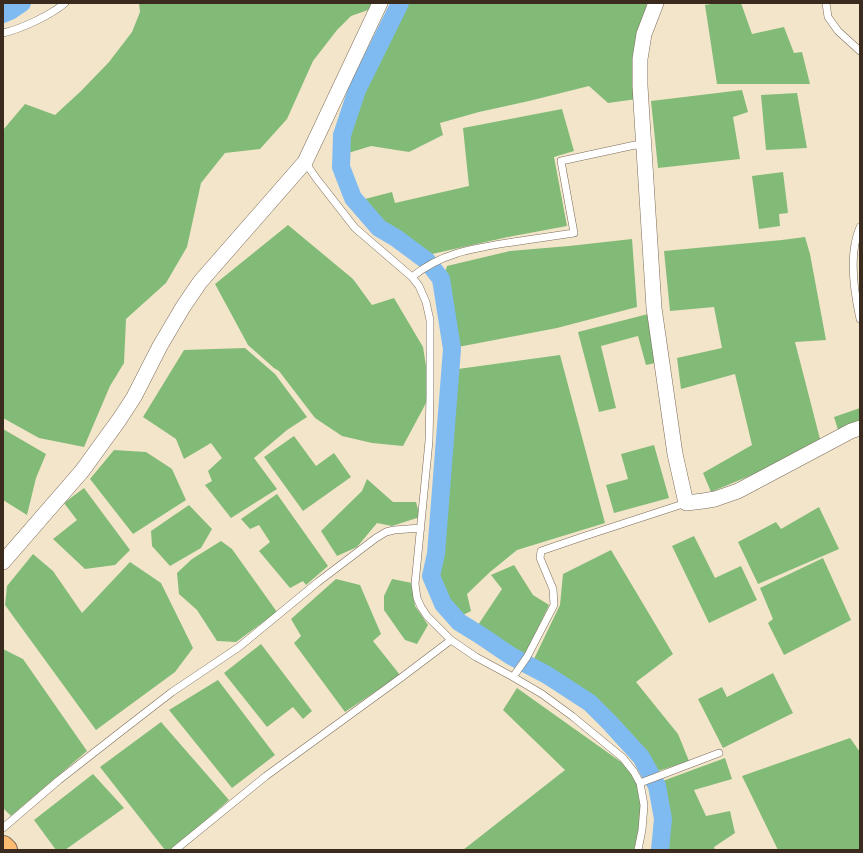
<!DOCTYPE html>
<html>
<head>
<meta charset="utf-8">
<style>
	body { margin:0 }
	#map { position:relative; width:863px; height:853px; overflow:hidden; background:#f3e5c9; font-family:"Old Standard TT",serif }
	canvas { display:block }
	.frame { position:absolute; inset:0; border:4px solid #3b2a1e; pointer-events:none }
</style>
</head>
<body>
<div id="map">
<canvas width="863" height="853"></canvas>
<div class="frame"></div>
</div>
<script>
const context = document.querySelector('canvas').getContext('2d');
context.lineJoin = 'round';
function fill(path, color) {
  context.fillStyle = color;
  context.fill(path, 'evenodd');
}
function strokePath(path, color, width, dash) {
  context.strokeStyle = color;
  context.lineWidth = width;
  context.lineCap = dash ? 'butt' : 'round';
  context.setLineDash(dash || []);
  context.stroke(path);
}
fill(new Path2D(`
	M139,3H374L368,10L351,16L337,30L313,61L287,119L260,149L225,153L201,183L187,247L166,283L126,319L124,363L110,386L84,447L39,438L3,418V130L25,104L55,115L81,91L109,62L132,32L140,12Z
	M405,3H646L647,6L637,99L608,103L589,86L529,101L479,112L440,123L443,135L409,152L371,146L345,154L347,135L362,92Z
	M717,3H741L752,34L784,27L794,53L802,52L810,84H717L705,5Z
	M742,90L748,112L733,117L740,159L658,168L651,101Z
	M797,93L807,148L766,150L761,95Z
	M562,109L574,151L554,157L567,226L508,237L432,254L401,235L378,217L365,199L392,192L395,203L469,186L463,128Z
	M783,172L788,213L779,214L780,226L759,229L752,176Z
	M288,225L353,279L372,305L394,298L423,347L430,391L425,405L403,446L372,443L342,436L315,418L279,371L274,368L248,345L215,284Z
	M805,237L810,254L826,340L795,342L820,439L759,472L711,492L703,473L752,445L735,374L681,389L677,358L722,348L714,307L670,311L664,251L782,240Z
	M632,239L637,307L557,328L458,347L450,318L443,279L447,266L510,251L569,246Z
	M648,314L660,362L646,365L638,336L601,346L616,408L599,412L578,332Z
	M245,348L275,374L307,417L287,430L254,458L277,489L231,518L205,485L212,481L208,471L222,458L211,443L184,459L176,439L143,417L184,350Z
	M560,355L605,523L517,550L490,572L467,594L471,611L461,616H456L446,603L434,577L438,555L451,399L458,369Z
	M860,408V425L839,433L834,417Z
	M3,429L46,454L36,478L27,515L3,500Z
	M294,436L316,466L334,453L351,477L303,511L264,457Z
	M654,445L669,498L614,513L606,485L628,479L621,454Z
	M114,450L146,452L172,469L186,500L133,534L90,479Z
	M367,479L393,502H416L420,517L392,526L377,523L357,547L337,556L321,531L362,491Z
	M84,488L130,550L115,565L85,569L53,539L77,520L64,503Z
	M277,494L328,566L306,585L303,581L290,588L259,551L270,542L259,525L250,529L241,519Z
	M189,505L212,529L201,548L170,566L152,546L151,531Z
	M819,507L839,549L758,584L738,542L776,522L781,529Z
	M694,536L715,578L741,566L757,600L709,623L672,546Z
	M221,541L232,549L277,612L236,642L217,641L197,610L179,594L177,573L192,559Z
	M611,550L673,654L636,682L678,734L689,761L655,772L640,748L607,712L581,690L533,661L560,605L563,574Z
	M33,554L53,571L82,613L130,562L161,583L193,648L175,672L96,730L5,605L7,586Z
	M823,558L851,620L784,655L768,623L773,619L760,588Z
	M514,565L533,595L549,605L525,655L521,658L476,628L502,589L491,575Z
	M336,579L360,585L381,634L373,641L400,675L345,712L294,643L301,636L291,619Z
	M392,579L412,583L415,606L428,625L417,644L405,640L384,610V596Z
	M261,644L312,711L303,719L293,707L267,727L224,673Z
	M3,649L23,659L87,751L11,816L3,808Z
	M773,673L793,713L723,748L698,699L722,687L727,697Z
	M218,680L275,755L232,788L169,710Z
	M517,688L621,762L637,780L642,804L640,826L634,850H463L565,770L503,710Z
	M161,722L229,800L172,850H165L100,767Z
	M850,738L860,752V850H778L742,776Z
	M725,758L732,779L694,790L706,816L730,811L735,833L714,847L715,850H664L666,820L660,782Z
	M93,774L124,808L65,850H56L34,820Z`), '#82bb78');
strokePath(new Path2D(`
	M400,3L357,90L342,135L341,167L353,198L379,228L396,238L427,261L441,279L452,349L436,554L431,576L443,604L459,622L480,635L511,656L547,675L590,703L610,723L641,757L657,786L663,819L660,850
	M3,14L10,11L22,3`), '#7fbbf1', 18);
const service = new Path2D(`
	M826,3L828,17L838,31L860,51
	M3,33C21,29 51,15 65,3
	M305,162L316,178L355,228L412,277L419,286L426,302L430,320V395L429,441L415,584L417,598L421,607L427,616L451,640L476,657L513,677L542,694L572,716L623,758L634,772L640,783L644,805L642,830L638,850
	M860,227C848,254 854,292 860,319
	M412,277C442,252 476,248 513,242C533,239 553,236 574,233L561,161L635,145L644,146
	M513,677L527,657L554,605L553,589L540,558L541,551L585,536L686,503
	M640,783L719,753
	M3,828L59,780L119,733L172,692L239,647L318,582L376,538L386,532L394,530L421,528
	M175,850L266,776L402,677L451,640`);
const minor = new Path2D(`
	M656,3L644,34L640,59V86L654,308L675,454L686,503L703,501L715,499L738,491L851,431L860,428
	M3,562L82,471L119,420L134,397L160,346L183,307L200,282L305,162L380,3`);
const trunk = new Path2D(`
	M3,847L6,850`);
strokePath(service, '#7b6b5a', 8);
strokePath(minor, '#7b6b5a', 16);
strokePath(trunk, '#7b6b5a', 24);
strokePath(service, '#fff', 7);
strokePath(minor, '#fff', 15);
strokePath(trunk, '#ffbb71', 22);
</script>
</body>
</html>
